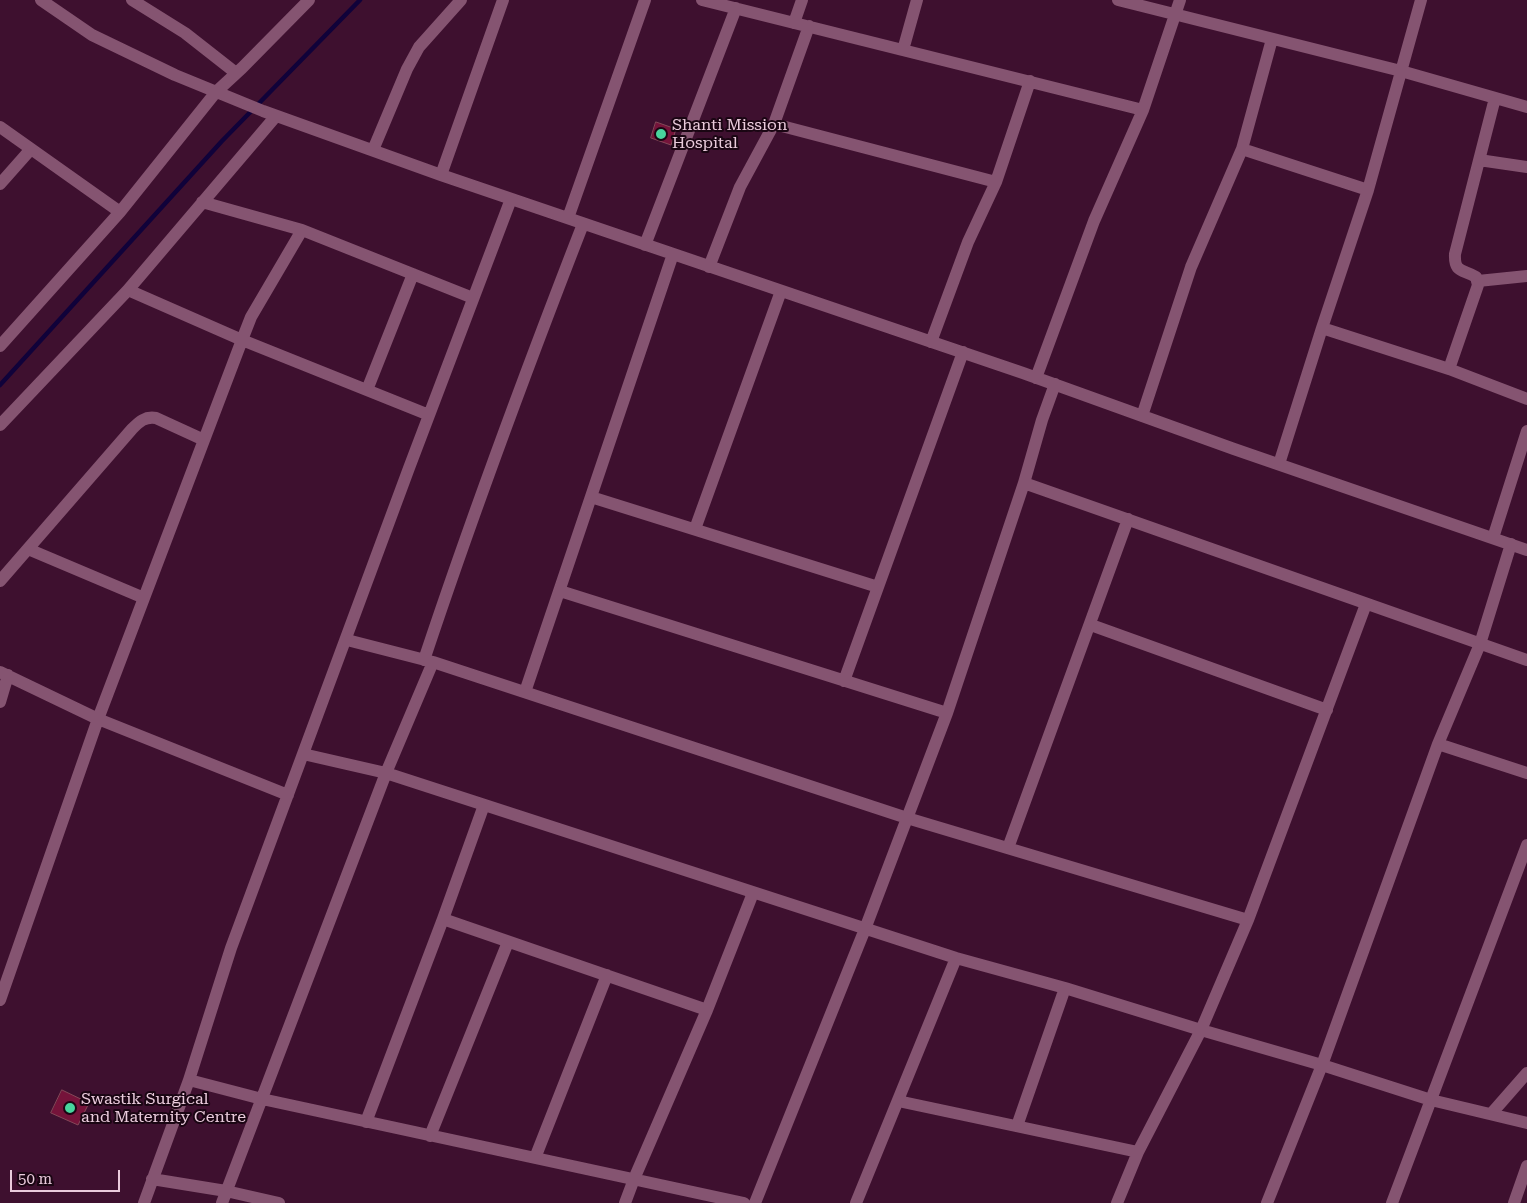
<!DOCTYPE html>
<html>
<head>
<meta charset="utf-8">
<style>
	body { margin:0 }
	#map { position:relative; width:1527px; height:1203px; overflow:hidden; background:#3e102f; font-family:"Roboto Serif",serif }
	canvas { display:block }
	.scale { position:absolute; left:10px; top:1170px; width:110px; height:22px; box-sizing:border-box; border:2px solid #eacbdc; border-top:0; padding-left:6px; font-size:15px; line-height:18px; white-space:nowrap; color:#eacbdc; -webkit-text-stroke:4px #1a0613; paint-order:stroke }
</style>
</head>
<body>
<div id="map">
<canvas width="1527" height="1203"></canvas>
<div class="scale">50 m</div>
</div>
<script>
const context = document.querySelector('canvas').getContext('2d');
context.lineJoin = 'round';
function strokePath(path, color, width, dash) {
  context.strokeStyle = color;
  context.lineWidth = width;
  context.lineCap = dash ? 'butt' : 'round';
  context.setLineDash(dash || []);
  context.stroke(path);
}
function fill(path, color) {
  context.fillStyle = color;
  context.fill(path, 'evenodd');
}
function drawText(font, color, halo, rows, align = 'center') {
  context.font = font + ' "Roboto Serif",serif';
  context.lineWidth = 4;
  context.setLineDash([]);
  context.textBaseline = 'middle';
  context.strokeStyle = halo;
  context.fillStyle = color;
  for (const [text, x, y, turn = 0] of rows) {
    context.save();
    context.translate(x, y);
    context.rotate((+turn || 0) * Math.PI / 180);
    context.textAlign = isNaN(turn) ? turn : align;
    if (halo) context.strokeText(text, 0, 0);
    context.fillText(text, 0, 0);
    context.restore();
  }
}
strokePath(new Path2D(`
	M0,385L222,141L360,0`), '#10023a', 4.5);
const building = new Path2D(`
	M656,122L676,129L671,145L651,138Z
	M62,1090L89,1103L78,1125L51,1113Z`);
fill(building, '#75133a');
strokePath(building, '#844858', 1);
strokePath(new Path2D(`
	M41,0L92,35L175,75L263,111L441,175L1023,373L1234,449L1527,550
	M132,0L185,33L236,73
	M702,0L1143,110
	M1118,0L1401,71L1527,107
	M794,23L802,0
	M903,50L917,0
	M774,124L996,182
	M0,127L120,212
	M1242,149L1368,190
	M373,150L407,69L419,47L461,0
	M1479,160L1527,167
	M441,175L503,0
	M0,184L31,149
	M202,202L302,230
	M568,218L645,0
	M645,245L736,8
	M709,267L740,187L774,124L809,26
	M1478,281L1527,276
	M128,290L276,116
	M1322,328L1449,369L1527,399
	M931,342L968,242L996,182L1030,81
	M0,346L120,212L216,92L242,68L309,0
	M1449,369L1478,285L1476,277C1464,269 1454,274 1455,254L1495,98
	M1036,378L1094,221L1143,110L1180,0
	M367,390L413,274
	M429,415L242,340L251,317L302,230L473,298
	M1142,416L1191,267L1242,149L1272,39
	M0,425L128,290L242,340L98,719L0,1000
	M1279,464L1322,328L1368,190L1421,0
	M1024,483L1527,660
	M591,497L878,587
	M695,529L781,291
	M1493,538L1527,431
	M28,549L144,598
	M0,581L132,429C139,422 145,416 156,418L204,440
	M560,591L947,713
	M1091,625L1327,710
	M347,640L433,662L907,818L1248,920L1366,604
	M424,660C473,513 527,368 583,224
	M0,672L98,719L288,795
	M844,681L963,352
	M525,692L673,254
	M0,702L8,675
	M1438,744L1527,773
	M303,754L386,773L956,958L1065,988L1201,1030L1322,1065L1431,1100L1527,1123
	M1008,848L1128,519
	M443,919L707,1010
	M189,1080L262,1099L744,1203
	M898,1101L1138,1152
	M1491,1114L1527,1073
	M366,1122L443,919L484,805
	M1017,1126L1065,988
	M430,1136L508,942
	M535,1158L607,975
	M152,1179L226,1191L279,1203
	M144,1203L189,1080L231,948L409,468L511,199
	M222,1203L386,773L433,662
	M625,1203L634,1179L707,1010L753,893
	M755,1203L865,929L947,713L1024,483L1042,420L1055,384
	M856,1203L956,958
	M1117,1203L1138,1152L1201,1030L1248,920
	M1267,1203L1322,1065L1438,744L1480,644L1511,544
	M1392,1203L1527,845
	M1514,1203L1527,1166`), '#855471', 12);
for (const [x, y, r, color] of [
	[661,134,6,"#48d49d"],
	[70,1108,6,"#48d49d"]
]) {
  const dot = new Path2D();
  dot.arc(x, y, r, 0, 2 * Math.PI);
  context.fillStyle = color;
  context.fill(dot);
  strokePath(dot, '#1a0613', 2);
}
drawText('16px', '#eacbdc', '#1a0613', [
	["Shanti Mission",672,125],
	["Hospital",672,143],
	["Swastik Surgical",81,1099],
	["and Maternity Centre",81,1117]
], 'left');
</script>
</body>
</html>
